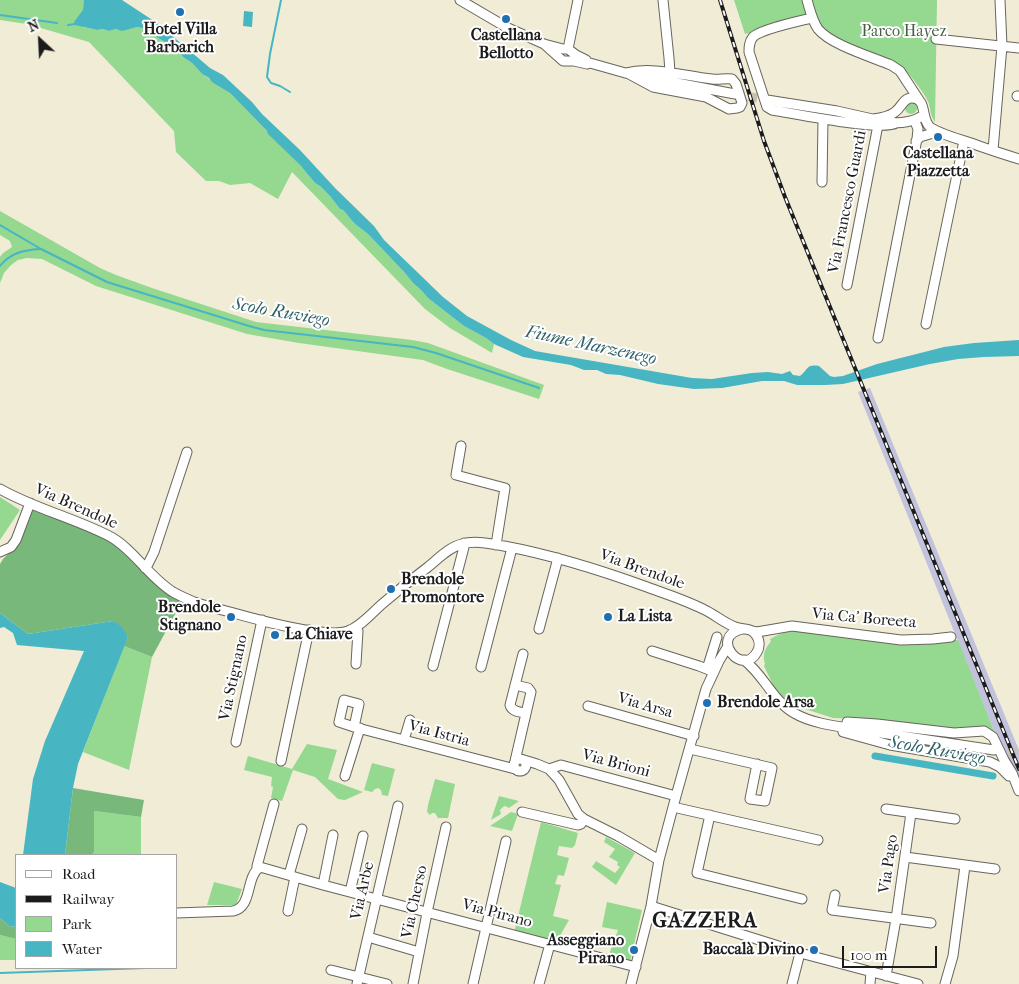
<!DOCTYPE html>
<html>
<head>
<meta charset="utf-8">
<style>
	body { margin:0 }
	#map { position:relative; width:1019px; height:984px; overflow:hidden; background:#f1ecd6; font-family:"IM FELL French Canon",serif }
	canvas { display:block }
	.legend { position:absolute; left:15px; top:854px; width:162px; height:115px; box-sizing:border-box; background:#fff; border:1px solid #a4a4a4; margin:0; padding:6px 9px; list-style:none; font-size:15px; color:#1c1c1c }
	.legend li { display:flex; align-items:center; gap:10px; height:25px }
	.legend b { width:25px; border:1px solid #a4a4a4 }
	.north { position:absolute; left:15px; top:15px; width:50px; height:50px; -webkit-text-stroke:4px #fff; paint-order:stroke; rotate:335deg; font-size:14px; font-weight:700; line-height:20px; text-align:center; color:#1c1c1c }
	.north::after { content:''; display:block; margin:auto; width:18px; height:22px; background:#1c1c1c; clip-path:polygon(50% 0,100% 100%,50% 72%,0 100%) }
	.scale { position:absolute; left:842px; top:946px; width:95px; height:22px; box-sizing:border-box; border:2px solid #1c1c1c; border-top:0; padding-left:6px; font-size:15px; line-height:18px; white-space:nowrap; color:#1c1c1c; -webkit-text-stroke:4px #fff; paint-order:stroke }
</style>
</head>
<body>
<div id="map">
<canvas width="1019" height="984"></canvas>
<ul class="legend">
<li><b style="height:6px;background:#fff"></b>Road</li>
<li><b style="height:6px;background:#1c1c1c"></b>Railway</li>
<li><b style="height:14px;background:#95d890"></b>Park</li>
<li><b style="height:14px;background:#47b5c2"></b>Water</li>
</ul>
<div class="north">N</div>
<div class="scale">100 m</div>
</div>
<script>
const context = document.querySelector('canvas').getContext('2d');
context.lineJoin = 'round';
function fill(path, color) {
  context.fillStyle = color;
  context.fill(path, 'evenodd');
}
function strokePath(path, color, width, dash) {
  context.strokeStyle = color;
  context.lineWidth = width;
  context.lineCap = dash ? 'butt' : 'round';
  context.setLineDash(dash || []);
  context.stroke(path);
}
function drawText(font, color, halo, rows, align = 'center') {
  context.font = font + ' "IM FELL French Canon",serif';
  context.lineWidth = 4;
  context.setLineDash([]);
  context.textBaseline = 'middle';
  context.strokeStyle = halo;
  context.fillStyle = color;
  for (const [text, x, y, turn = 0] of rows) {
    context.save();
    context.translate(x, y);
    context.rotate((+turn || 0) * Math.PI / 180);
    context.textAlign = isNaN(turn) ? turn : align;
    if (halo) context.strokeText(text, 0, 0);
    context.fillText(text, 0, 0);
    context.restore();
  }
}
fill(new Path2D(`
	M870,388L1019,750V781L996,736L858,392Z`), '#c2c2dc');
fill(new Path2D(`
	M0,0H84L83,27L97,30L103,29L109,31L116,29L122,30L137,27L142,28L152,32L158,38L167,43L180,53L183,57L192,63L202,74L230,93L267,131L269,134L300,165L315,183L320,186L330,196L340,209L343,210L355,224L368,234L405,273L413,283L421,290L428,298L464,326L486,338L494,344L492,353L450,328L425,309L292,172L278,199L250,183L230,185L219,181H206L176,152L174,131L89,42L27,24L0,20Z
	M734,0H802L808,19L745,34Z
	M811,0H937L935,122C930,115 931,112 929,104C927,96 908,72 902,67C895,62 886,58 878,55C859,48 833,42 821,25C815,18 813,9 811,0Z
	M905 108a6 6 0 1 1 12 0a6 6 0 1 1-12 0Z
	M0,211L100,268L116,275L152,288L256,322L412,340L428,343L544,385L539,399L447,369L423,360L299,343L247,334L96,286L42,259L27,258L18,260L11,265L4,273L0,283V257L3,253L12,247L10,241L0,235Z
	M0,497L20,510L0,540Z
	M805,630L900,642L958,640L996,736L885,723L884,720L833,718L793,705L781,695L773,685L764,666L765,664C762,654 765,649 771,641L770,639C781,632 792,631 805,630Z
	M124,646L152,657L129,770L83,752Z
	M307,744L337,750L328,779L363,792L345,800L338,799L315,777L293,770L282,801L271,798L273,787L271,786L272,777L244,770L248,756L292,769Z
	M372,763L395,769L388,796L382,795L381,790L378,788L375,789L372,792L364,790Z
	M435,779L455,784L448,818H438L435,813H432L430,815L427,812L428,805Z
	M499,796L519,801L509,808L505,806L503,807L500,810L501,814L491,820Z
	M94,811L141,817V855H92L94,852Z
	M511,812L518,814L512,831L490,826Z
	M541,822L578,833L575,845L572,848L559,846L557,855L569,858L564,876L558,875L555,884L561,885L553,916L569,920L561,934L559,944L514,933Z
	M606,837L635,853L616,885L592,867L596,861L615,873L620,867L617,865L618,862L609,857L615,849L604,842Z
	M214,882L242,889L236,905H207Z
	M607,902L642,910L630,962L608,957L618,930L602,927Z
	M0,935L16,939V960H0Z`), '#95d890');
fill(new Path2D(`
	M34,508L90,530L116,544L179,600L180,603L179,607L152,657L124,646L128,637L113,621L28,634L0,613V564L3,559L19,543L31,510Z
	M73,788L144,800L141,817L94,811V852L92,855H65Z
	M0,918L9,926L16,927V939L0,935Z`), '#78b87a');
fill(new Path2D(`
	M84,0H122L157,23L210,68L223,75L252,102L262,114L300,150L335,188L374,226L384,240L443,297L467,316L511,340L535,351L692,378L712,379L752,373L768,372L782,374L790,371L793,375L800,376C809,369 806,364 819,366L830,376L834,377L843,376L877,364L944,347L974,343L1019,340V356L984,357L958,359L930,364L843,384L825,385H797L784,381H762L722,388L694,389L658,384L620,375L606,374L597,370H584L571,365L523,357L494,344L486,338L464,326L428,298L421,290L413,283L405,273L368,234L355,224L343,210L340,209L330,196L320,186L315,183L300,165L268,134L267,131L230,93L212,82L209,78L202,74L192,63L183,57L180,53L167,43L158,38L152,32L142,28L137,27L122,31L116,29L109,31L103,29L97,30L75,25L74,22L83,10Z
	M244,11L253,12L252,27L243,26Z
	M0,613L28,634L113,621L122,627L128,637L78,764L73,788L65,855H23L33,779L45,741L84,651L17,645L13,633L4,627L0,628Z
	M0,882L16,888V927L9,926L0,918Z`), '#47b5c2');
strokePath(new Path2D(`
	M281,0L270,54L267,77L271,83L280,86L290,92
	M0,15L57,23
	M68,25L75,24
	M0,225L41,249L107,282L249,326L264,330L413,347L436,353L539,388
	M0,266C10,253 24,250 40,249
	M0,973L146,968`), '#47b5c2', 2);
strokePath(new Path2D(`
	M875,756L993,776`), '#47b5c2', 7);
strokePath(new Path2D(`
	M735,94L767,100
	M994,750L1019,753`), '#c6c2b1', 9, [9, 4.5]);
const minor = new Path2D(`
	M460,0L506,27L544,44L563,49H568L576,55L586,60
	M663,0L669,58L670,72
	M807,0C810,10 812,20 818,29C831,45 872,57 891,65L900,71L919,100
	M812,18C800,21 761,29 753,37C749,42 749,47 749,52L767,107L772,110C792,113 882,132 896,123
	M936,39L1019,48
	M544,44L563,61H574L587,64L590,63L629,74L735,94
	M568,49L578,0
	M625,73C654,66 683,76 712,79C719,80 725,78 732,79L736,84L742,103L740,107L737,108L729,109L706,97L653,87L629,74
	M1017,96H1019
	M767,100L837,111L877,120
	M873,119C881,118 889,117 895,112C902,107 903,98 912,98C928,98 920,120 931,128C943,135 958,139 971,143C987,149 1003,154 1019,159
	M892,122C899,124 915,121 920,117
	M916,141L920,137L933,133
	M993,150L1002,46L1000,0
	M822,182L823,119
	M847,285L878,125
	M926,324L964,141
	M878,338L917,139L918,129L916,124
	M461,446L456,475L505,488L496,545
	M0,489C35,509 75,518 111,537C134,550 149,577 173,592C180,596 187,599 194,602C206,606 218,609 230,612C255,619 325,639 348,631C361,626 371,614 381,605C396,592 412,579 428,567C438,559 449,547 462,544C475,540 491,544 504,546C553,555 600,570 647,587C666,594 685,600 703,609C714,614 724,623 735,627C743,630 751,627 756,635C760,640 760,647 757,652C743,678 708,637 742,629
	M0,552L11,547L16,540L30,503
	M145,568L148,564L154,552L187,452
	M539,629L558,558
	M752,631L757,632L792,626L901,640L933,639L951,637
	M652,651L699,666L714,672
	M523,654L510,705C512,712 520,712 526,713
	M744,660C764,675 772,700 794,713C814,725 845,727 868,731C910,737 952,744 994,750
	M356,664L358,631L356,627
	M433,666L464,547V543
	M481,667L512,548
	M707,669L717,637
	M588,706L694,736
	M847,722L877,724L954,733L984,731L993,737L1004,760L1012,773L1019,791
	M354,727L359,704L344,700L339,722L354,727L515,769
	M843,732L890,745L990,762L1000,767L1009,776
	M404,740L410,720
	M236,742L262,620
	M690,749L772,768L765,801L750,799L757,764
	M514 765a6 6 0 1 1 12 0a6 6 0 1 1-12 0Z
	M524,760L537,764L549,769L559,780L578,814L584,819L618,836L659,860
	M281,761L309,630
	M515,761L531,692L528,688L515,685
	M549,769L561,765L676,796
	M345,776L360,728
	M673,807L818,840
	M886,809L955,819
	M522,812L578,825L581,824L584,819
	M710,815L697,873L802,899
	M905,857L995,869
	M257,868V866L274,804
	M289,875L302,829
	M323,885L333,835
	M350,892L363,836
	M835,895L832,910L931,923
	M651,906L804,954L918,984
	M288,911L295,877
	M176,913L233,911C253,907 245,877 260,867L323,885L636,967
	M368,937L419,952
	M331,970L387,984
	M886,976L896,919L911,813
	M357,984L398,806
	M413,984L428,908L446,827
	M473,984L506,841
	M539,984L550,944
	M631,984L651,906L659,860L676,796L706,689L719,661L728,646
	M792,984L800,953
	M870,984L871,972
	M945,984L953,956L965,866`);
strokePath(minor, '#67655d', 11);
strokePath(minor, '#fff', 9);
const rail = new Path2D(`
	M720,0L764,141L785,197L1019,769`);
strokePath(rail, '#1c1c1c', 4);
strokePath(rail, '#fff', 2, [5.5]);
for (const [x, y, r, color] of [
	[180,12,5,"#1f6fb2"],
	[506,19,5,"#1f6fb2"],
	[938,137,5,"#1f6fb2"],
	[391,589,5,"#1f6fb2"],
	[231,617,5,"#1f6fb2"],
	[608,617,5,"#1f6fb2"],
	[275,635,5,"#1f6fb2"],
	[707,703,5,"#1f6fb2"],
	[634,950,5,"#1f6fb2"],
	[814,950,5,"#1f6fb2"]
]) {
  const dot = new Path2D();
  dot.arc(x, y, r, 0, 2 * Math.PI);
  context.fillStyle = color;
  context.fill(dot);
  strokePath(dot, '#fff', 2);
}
drawText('bold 16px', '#1c1c1c', '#fff', [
	["Hotel Villa",180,30,"center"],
	["Barbarich",180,48,"center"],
	["Castellana",506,36,"center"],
	["Bellotto",506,54,"center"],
	["Castellana",938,154,"center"],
	["Piazzetta",938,172,"center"],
	["Brendole",401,580],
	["Promontore",401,598],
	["Brendole",221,608,"right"],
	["Stignano",221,626,"right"],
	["La Lista",618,617],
	["La Chiave",285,635],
	["Brendole Arsa",717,703],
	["Asseggiano",624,941,"right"],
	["Pirano",624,959,"right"],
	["Baccalà Divino",804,950,"right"]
], 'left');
drawText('16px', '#465e45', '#fff', [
	["Parco Hayez",904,32]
]);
drawText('16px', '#1c1c1c', '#fff', [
	["Via Francesco Guardi",848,202,-79],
	["Via Brendole",76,507,24],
	["Via Brendole",642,570,20],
	["Via Ca' Boreeta",864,619,5],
	["Via Stignano",234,678,-78],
	["Via Arsa",645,706,16],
	["Via Istria",439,734,15],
	["Via Brioni",616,764,15],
	["Via Pago",889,864,-82],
	["Via Arbe",363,891,-77],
	["Via Cherso",415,902,-78],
	["Via Pirano",497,914,15]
]);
drawText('italic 18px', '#2f6167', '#fff', [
	["Scolo Ruviego",281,313,10],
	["Fiume Marzenego",591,346,12],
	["Scolo Ruviego",937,751,10]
]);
context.letterSpacing = '1px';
drawText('bold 21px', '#1c1c1c', '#fff', [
	["GAZZERA",705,922]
]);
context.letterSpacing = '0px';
</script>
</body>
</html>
